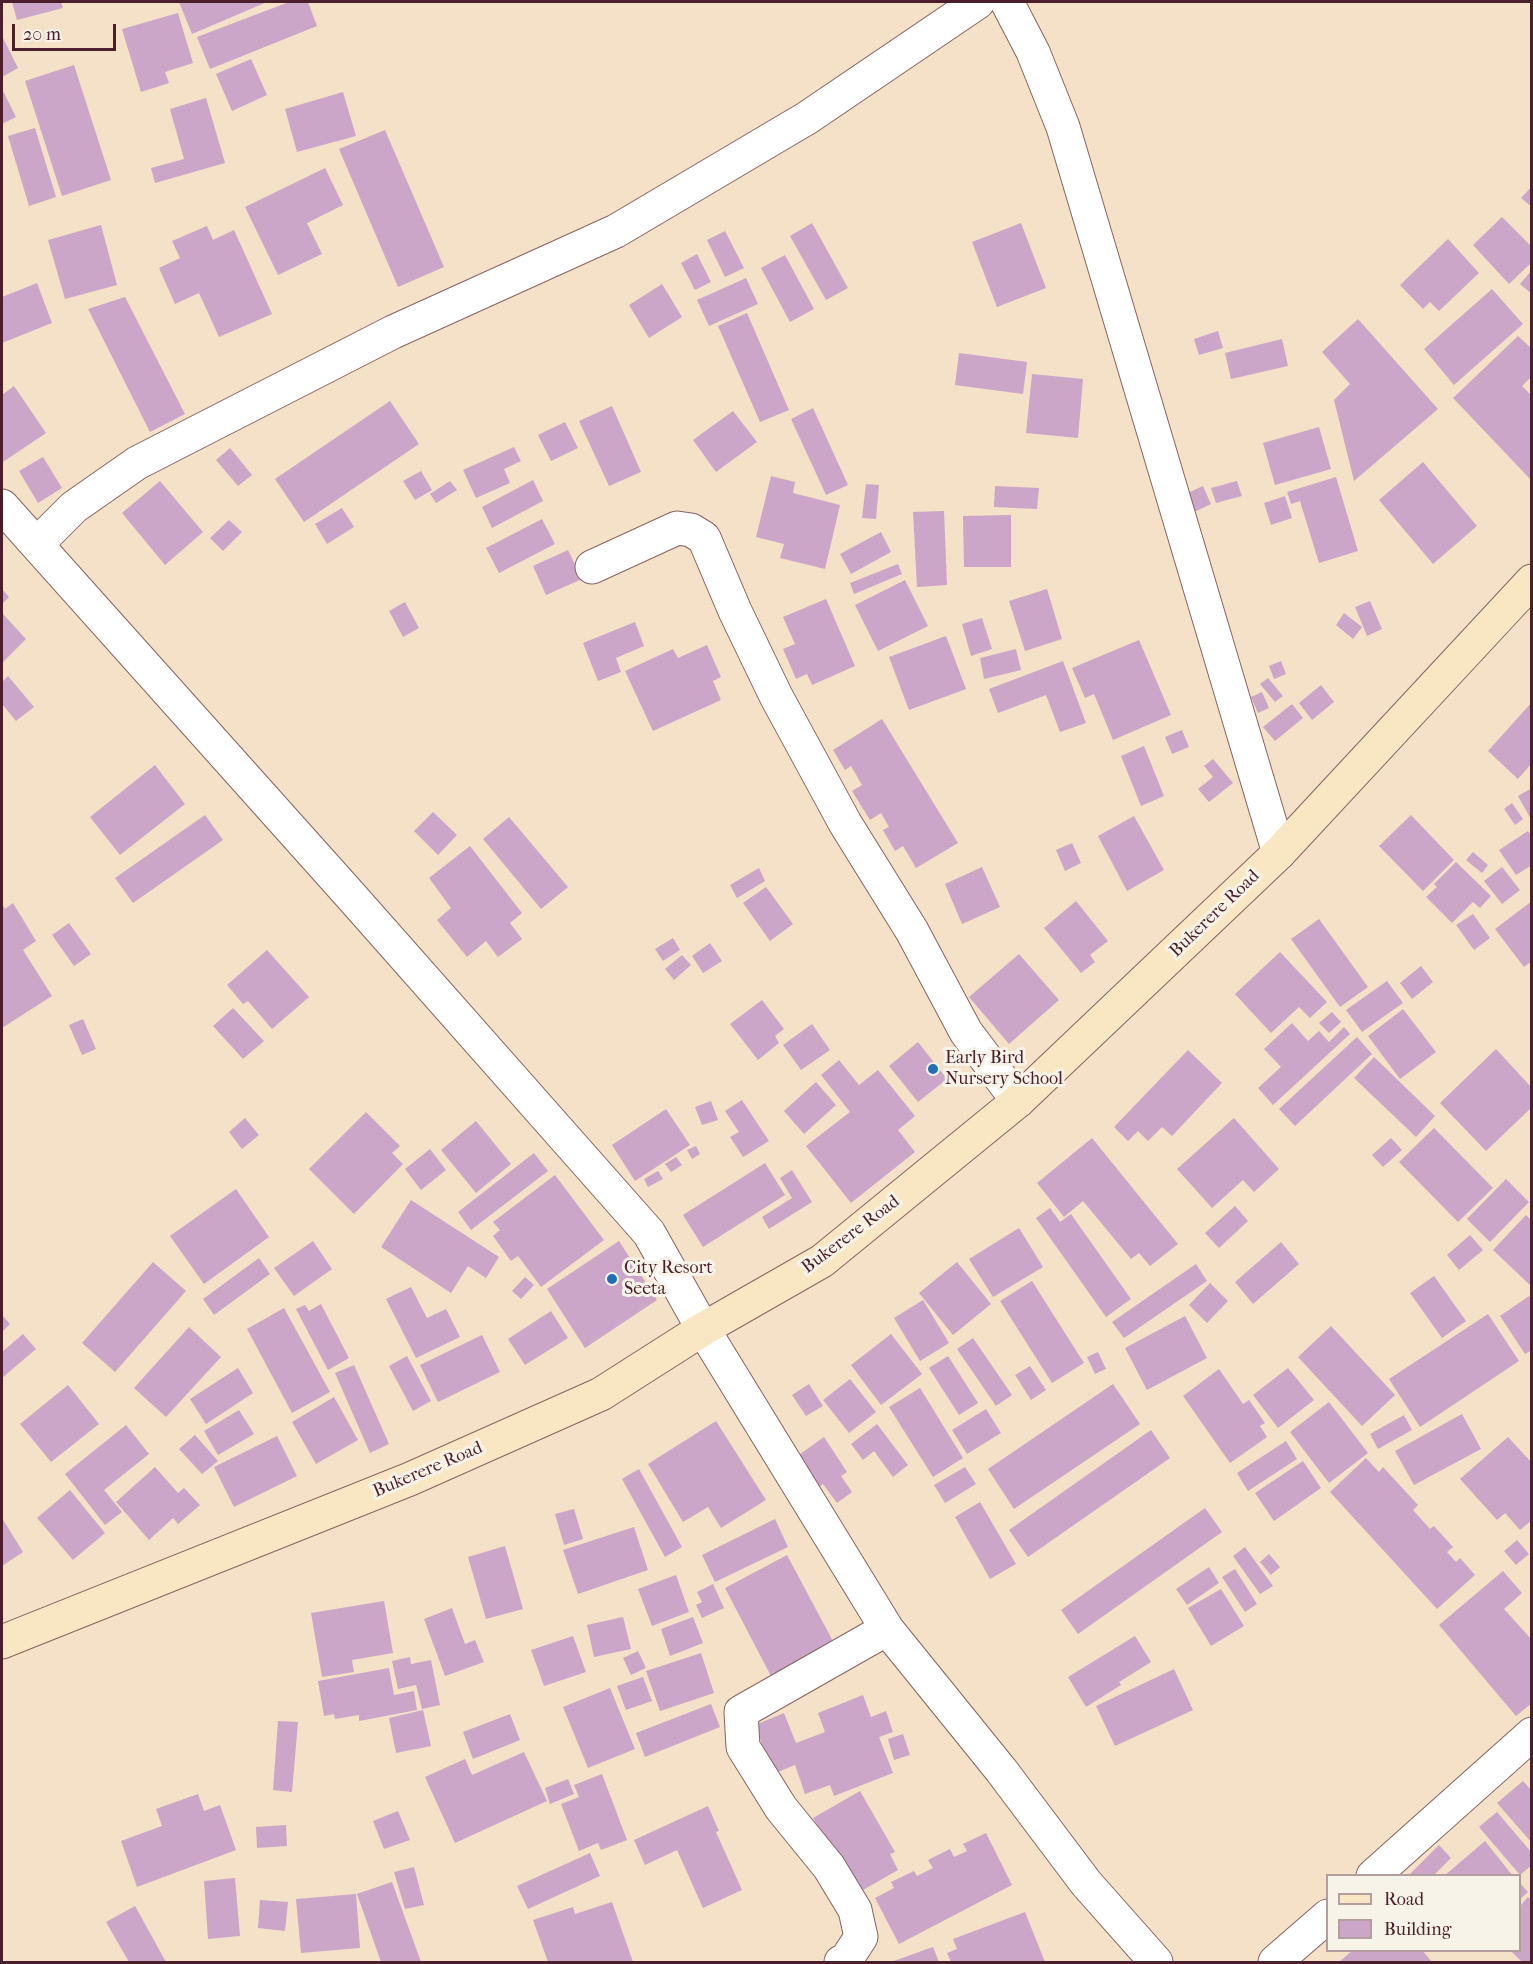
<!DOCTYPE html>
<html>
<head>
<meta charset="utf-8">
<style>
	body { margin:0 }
	#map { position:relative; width:1533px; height:1964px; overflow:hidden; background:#f4e1c8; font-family:"IM FELL French Canon",serif }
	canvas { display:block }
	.frame { position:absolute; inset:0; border:3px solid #4a1f2b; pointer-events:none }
	.legend { position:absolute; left:1326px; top:1874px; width:195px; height:78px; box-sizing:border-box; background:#f7f3e8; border:2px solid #b29e9c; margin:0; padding:8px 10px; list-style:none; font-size:18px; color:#4a1f2b }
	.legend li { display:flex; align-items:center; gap:12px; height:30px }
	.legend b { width:30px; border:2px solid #b29e9c }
	.scale { position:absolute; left:12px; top:24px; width:104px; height:27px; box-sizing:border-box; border:3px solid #4a1f2b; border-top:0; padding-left:8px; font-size:18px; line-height:21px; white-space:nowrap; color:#4a1f2b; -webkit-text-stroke:4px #f7f3e8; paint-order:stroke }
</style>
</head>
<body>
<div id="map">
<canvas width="1533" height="1964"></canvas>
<div class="frame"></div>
<ul class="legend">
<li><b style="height:8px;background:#f9e7c3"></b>Road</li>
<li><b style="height:16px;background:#cba6c8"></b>Building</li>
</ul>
<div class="scale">20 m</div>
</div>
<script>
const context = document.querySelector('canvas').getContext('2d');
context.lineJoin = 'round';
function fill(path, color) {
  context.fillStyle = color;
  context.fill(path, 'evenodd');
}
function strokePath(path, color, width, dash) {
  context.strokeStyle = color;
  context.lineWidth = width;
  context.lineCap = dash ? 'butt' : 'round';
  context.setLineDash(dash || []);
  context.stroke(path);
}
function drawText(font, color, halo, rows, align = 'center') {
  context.font = font + ' "IM FELL French Canon",serif';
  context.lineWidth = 6;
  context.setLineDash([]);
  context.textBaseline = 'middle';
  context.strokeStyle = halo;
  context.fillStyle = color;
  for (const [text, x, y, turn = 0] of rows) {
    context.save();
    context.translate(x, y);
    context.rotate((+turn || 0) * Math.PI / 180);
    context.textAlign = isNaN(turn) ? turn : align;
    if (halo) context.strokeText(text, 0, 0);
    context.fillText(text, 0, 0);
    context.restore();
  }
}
fill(new Path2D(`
	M12,2H61L63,8L17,20Z
	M179,2H267L192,34Z
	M289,2H308L317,26L210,69L197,37Z
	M178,13L193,63L165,72L169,83L141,92L122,29Z
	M2,36L18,68L2,77Z
	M251,59L267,95L232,111L216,74Z
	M74,65L111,180L62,196L25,81Z
	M2,89L16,117L2,124Z
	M343,92L356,136L297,152L285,109Z
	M206,98L225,163L155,183L151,168L184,159L170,109Z
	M35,128L56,197L29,206L8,136Z
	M385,130L444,267L398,287L339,149Z
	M325,168L343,205L307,223L322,254L278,275L245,207Z
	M1532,186V207L1521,198Z
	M1502,217L1532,247V262L1509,284L1473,245Z
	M812,223L848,288L826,300L790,236Z
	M1021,223L1046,288L997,307L972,242Z
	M101,225L117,285L65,299L48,240Z
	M207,226L213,240L234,230L272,314L219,337L199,293L175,304L159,268L180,258L172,241Z
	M725,231L744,268L725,277L707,240Z
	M1448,239L1479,273L1439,311L1430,302L1423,309L1400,285Z
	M697,254L711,282L695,290L681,263Z
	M785,255L814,309L790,322L761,268Z
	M1532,270V294L1520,284Z
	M746,278L758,304L709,326L697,300Z
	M37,283L52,323L2,343V297Z
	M662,284L682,317L649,338L629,305Z
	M1492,289L1523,324L1454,385L1424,349Z
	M125,297L185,414L150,432L88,309Z
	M747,313L789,410L760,422L718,326Z
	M1358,319L1438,409L1354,481L1334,400L1350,384L1322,352Z
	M1218,331L1223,348L1199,355L1194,339Z
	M1518,336L1532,349V376L1522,386L1532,396V481L1453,398Z
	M1282,339L1288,366L1231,379L1225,353Z
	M959,353L1027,362L1023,394L955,385Z
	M1032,374L1083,379L1078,438L1026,433Z
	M14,386L46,433L3,462L2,395Z
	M390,401L419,444L304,522L275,479Z
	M612,406L641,472L609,486L579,421Z
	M813,408L848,485L826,495L791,419Z
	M733,411L757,442L716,472L693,440Z
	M565,422L578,448L551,461L538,435Z
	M1319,427L1331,469L1275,485L1263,443Z
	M514,447L521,461L504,469L510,483L476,498L463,470Z
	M230,448L252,475L238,486L216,460Z
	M43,457L62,488L38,503L19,471Z
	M1423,462L1477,526L1433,564L1379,500Z
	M421,471L432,490L415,500L403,481Z
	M771,476L795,482L793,493L840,505L825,569L780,558L784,544L756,537Z
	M1336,477L1358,551L1319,563L1300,501L1291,504L1287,492Z
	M533,480L543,501L492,528L482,507Z
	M160,481L203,532L165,565L122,513Z
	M450,481L457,490L436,503L430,494Z
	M1237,481L1242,496L1216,503L1211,488Z
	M866,484L879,485L876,519L862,518Z
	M995,486L1039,488L1037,509L994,507Z
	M1203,486L1211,504L1186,516L1177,498Z
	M1285,496L1292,518L1271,525L1264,503Z
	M342,508L354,527L327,544L315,524Z
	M944,511L947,585L917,587L913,512Z
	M1011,515V567H964L963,516Z
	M542,519L555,544L499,573L486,548Z
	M229,520L242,532L223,551L210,538Z
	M881,532L891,552L851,574L840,554Z
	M568,550L582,579L546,595L533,566Z
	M898,564L902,574L854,594L850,583Z
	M905,580L928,626L878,651L855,605Z
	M2,589L9,597L2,604Z
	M1047,589L1062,639L1025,651L1009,601Z
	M826,599L855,666L812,685L807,674L796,679L783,649L795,644L783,617Z
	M1370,601L1382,629L1367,636L1355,607Z
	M405,602L419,628L403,637L389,611Z
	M2,613L26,639L2,663Z
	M1344,613L1362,627L1353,639L1336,625Z
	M982,618L992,649L971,656L962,624Z
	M635,622L644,646L616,658L621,672L598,681L583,643Z
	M946,636L966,689L909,710L889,657Z
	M1139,640L1171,715L1113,740L1094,694L1085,698L1072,668Z
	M707,645L721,677L713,681L721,700L653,731L625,671L673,649L678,658Z
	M1016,649L1021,670L984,679L980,658Z
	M1063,661L1086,723L1060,732L1046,695L998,713L989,689Z
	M1281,661L1286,674L1274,679L1269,666Z
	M8,676L34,707L16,721L2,704V682Z
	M1268,678L1283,696L1275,702L1260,684Z
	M1321,685L1334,702L1312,720L1299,703Z
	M1262,692L1269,708L1258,713L1251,697Z
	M1532,702V763L1518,779L1488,751Z
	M1292,704L1303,718L1275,741L1263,727Z
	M882,719L958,843L916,868L903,846L895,851L883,830L889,827L881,813L870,820L852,791L862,785L851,766L845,770L833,750Z
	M1182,730L1189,747L1172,754L1165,737Z
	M1144,746L1164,796L1141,806L1121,756Z
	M1213,759L1233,783L1209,802L1198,789L1213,777L1204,766Z
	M155,765L185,804L120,855L90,817Z
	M1532,788V821L1518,796Z
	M1512,803L1523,819L1515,825L1504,809Z
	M433,812L457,835L438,855L414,831Z
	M205,815L223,840L133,903L115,878Z
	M1411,815L1454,860L1423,891L1379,846Z
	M1134,816L1164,870L1127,891L1098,836Z
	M509,817L568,887L541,909L483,839Z
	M1528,831L1532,837V865L1516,875L1499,850Z
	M1072,843L1081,863L1065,871L1056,850Z
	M470,846L522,913L510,923L522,939L498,957L486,941L467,957L437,920L451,908L429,878Z
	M1473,852L1488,865L1482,873L1466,860Z
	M1456,862L1491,896L1480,908L1473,902L1452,923L1426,897L1437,887L1434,884Z
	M982,867L1000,907L962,924L945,884Z
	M1502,867L1520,890L1502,904L1484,881Z
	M759,868L765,881L737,898L730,885Z
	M766,887L793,924L770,941L743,903Z
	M1076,901L1108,941L1090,955L1095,962L1081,973L1044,928Z
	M1532,901V961L1524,967L1495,929Z
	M13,903L36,941L23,950L52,996L2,1028V904L5,909Z
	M1473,914L1490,938L1474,950L1456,925Z
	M1319,919L1368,987L1340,1007L1291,939Z
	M69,923L91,954L74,966L52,935Z
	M673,938L680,950L663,961L655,949Z
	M710,943L722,961L703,973L692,956Z
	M267,950L309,997L272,1029L248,1001L243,1004L227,985Z
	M1280,952L1327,1002L1310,1018L1299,1007L1271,1033L1235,994Z
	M1019,954L1059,1000L1009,1044L969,997Z
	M682,955L691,965L674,980L665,969Z
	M1421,966L1433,982L1412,999L1400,983Z
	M1387,981L1403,1003L1362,1032L1346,1010Z
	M762,1000L784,1029L775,1036L779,1043L758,1060L730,1024Z
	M233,1008L264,1041L243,1059L213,1026Z
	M1403,1009L1436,1052L1400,1079L1368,1036Z
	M1332,1012L1341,1022L1329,1033L1319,1023Z
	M83,1019L96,1049L82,1055L69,1025Z
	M1292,1023L1308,1041L1319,1031L1329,1042L1344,1027L1350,1034L1273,1105L1258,1088L1281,1067L1264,1049Z
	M812,1024L830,1050L801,1070L783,1045Z
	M1357,1037L1372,1054L1295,1126L1279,1109Z
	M918,1042L947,1079L918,1102L889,1066Z
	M1496,1049L1532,1088V1107L1486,1151L1440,1103Z
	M1188,1050L1222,1083L1172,1136L1162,1127L1148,1141L1138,1131L1128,1141L1114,1127Z
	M1374,1057L1435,1116L1416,1137L1354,1078Z
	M839,1060L859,1085L878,1070L915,1116L898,1130L915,1152L851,1203L806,1146L850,1112L821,1075Z
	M816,1082L836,1105L804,1134L784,1111Z
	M742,1100L769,1141L743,1157L730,1137L739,1132L725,1111Z
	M711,1101L718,1120L702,1125L695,1107Z
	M666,1109L690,1145L635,1181L612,1145Z
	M366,1112L400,1146L392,1153L403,1164L354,1214L309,1169Z
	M245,1118L259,1135L242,1149L229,1132Z
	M1234,1118L1279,1169L1254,1192L1243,1180L1212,1208L1177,1169Z
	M476,1121L511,1164L476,1193L441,1150Z
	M1434,1128L1493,1188L1458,1222L1399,1162Z
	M1092,1138L1178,1244L1150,1266L1139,1253L1131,1259L1083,1201L1064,1217L1037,1183Z
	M1391,1138L1402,1150L1383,1167L1372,1155Z
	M696,1146L700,1154L692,1159L687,1150Z
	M430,1149L446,1170L421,1190L405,1169Z
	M534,1153L548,1171L471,1230L458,1212Z
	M676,1157L682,1165L671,1172L665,1164Z
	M765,1163L785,1195L703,1247L683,1215Z
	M792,1170L812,1202L769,1229L762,1217L792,1198L780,1178Z
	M658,1171L663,1179L648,1187L644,1179Z
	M555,1175L604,1240L541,1287L518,1256L511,1261L493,1236L500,1230L493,1222Z
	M1506,1179L1529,1202L1490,1242L1467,1219Z
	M236,1189L269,1237L204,1284L170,1236Z
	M411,1200L499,1257L486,1278L468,1266L451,1293L381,1247Z
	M1235,1206L1248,1221L1219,1248L1205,1233Z
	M1050,1208L1060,1222L1071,1214L1131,1299L1106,1317L1036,1218Z
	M1526,1215L1532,1221V1287L1493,1250Z
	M1019,1228L1043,1267L993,1297L969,1259Z
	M1470,1235L1483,1250L1459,1270L1447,1255Z
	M313,1241L332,1269L294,1296L274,1268Z
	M619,1241L657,1300L585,1348L547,1289Z
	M1281,1242L1299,1264L1253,1304L1235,1282Z
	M259,1258L270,1274L214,1315L203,1299Z
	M153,1262L186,1291L115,1372L82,1343Z
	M957,1262L991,1304L953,1335L919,1293Z
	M1196,1264L1207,1281L1124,1338L1112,1322Z
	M1434,1276L1466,1321L1442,1338L1410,1293Z
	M525,1277L534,1285L521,1299L512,1291Z
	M1032,1281L1084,1363L1052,1383L1000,1301Z
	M1210,1283L1228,1301L1207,1323L1189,1305Z
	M411,1287L427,1318L446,1309L460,1337L416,1358L386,1299Z
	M1529,1296L1532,1299V1350L1525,1354L1500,1316Z
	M923,1300L949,1343L920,1361L894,1318Z
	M321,1304L349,1358L328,1370L296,1309L305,1305L309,1311Z
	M284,1308L330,1392L292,1413L247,1329Z
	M551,1311L568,1338L525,1365L508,1339Z
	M1488,1314L1519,1361L1420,1427L1389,1379Z
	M2,1315L10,1324L2,1332Z
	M1185,1316L1207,1358L1147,1390L1125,1348Z
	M1331,1326L1395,1395L1362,1426L1298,1357Z
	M189,1327L221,1357L166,1417L134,1388Z
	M23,1334L36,1349L2,1378V1352Z
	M891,1334L922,1374L881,1405L851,1365Z
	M482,1335L500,1372L438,1402L420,1365Z
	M973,1338L1012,1395L996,1406L957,1349Z
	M1098,1352L1106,1369L1095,1374L1087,1357Z
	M407,1356L431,1401L413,1411L389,1366Z
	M948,1356L978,1403L959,1415L929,1368Z
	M354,1365L389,1444L370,1453L335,1373Z
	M1030,1366L1046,1390L1031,1400L1015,1375Z
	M238,1368L253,1393L206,1424L190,1399Z
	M1288,1368L1314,1400L1278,1428L1253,1395Z
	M1219,1369L1243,1404L1249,1400L1265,1423L1260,1426L1267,1437L1230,1463L1183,1396Z
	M850,1379L876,1412L849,1433L823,1400Z
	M809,1384L823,1406L806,1416L792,1395Z
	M1113,1384L1140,1424L1014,1509L988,1469Z
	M68,1385L99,1424L51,1462L20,1424Z
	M920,1388L963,1458L933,1477L889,1407Z
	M334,1397L358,1440L316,1464L292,1422Z
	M1329,1402L1368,1453L1329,1483L1290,1432Z
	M986,1409L1001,1433L967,1454L952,1430Z
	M239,1410L254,1434L218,1455L204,1431Z
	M1462,1414L1481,1449L1414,1485L1395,1451Z
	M1404,1415L1412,1430L1378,1449L1370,1434Z
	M716,1421L766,1500L721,1528L708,1507L683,1522L648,1464Z
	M877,1424L908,1465L893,1477L874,1451L863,1460L851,1444Z
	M126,1425L149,1454L104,1490L122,1512L105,1525L65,1474Z
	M1151,1430L1170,1458L1028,1557L1009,1530Z
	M195,1435L218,1461L202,1474L179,1449Z
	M277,1436L297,1476L234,1507L214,1467Z
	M824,1437L847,1472L841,1476L852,1492L837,1503L823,1484L818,1488L796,1457Z
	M1508,1437L1532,1463V1520L1520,1530L1505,1513L1497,1520L1460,1479Z
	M1286,1441L1297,1459L1248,1491L1237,1473Z
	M1366,1458L1379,1472L1383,1467L1418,1505L1413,1510L1430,1529L1434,1526L1453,1547L1447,1552L1456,1562L1460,1558L1475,1575L1437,1609L1330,1492Z
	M1303,1461L1321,1488L1274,1521L1255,1493Z
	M155,1467L178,1493L184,1488L200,1505L178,1524L173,1518L149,1540L116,1502Z
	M965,1467L976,1484L945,1503L934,1485Z
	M639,1469L682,1547L665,1557L622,1479Z
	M70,1490L105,1533L73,1560L37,1518Z
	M980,1502L1016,1564L990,1579L955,1517Z
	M1205,1508L1222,1532L1078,1634L1061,1610Z
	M574,1509L583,1539L564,1545L555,1514Z
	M2,1518L23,1552L2,1566Z
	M775,1519L788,1547L715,1582L702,1555Z
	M634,1527L648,1570L578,1594L563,1550Z
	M1517,1540L1529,1554L1516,1565L1504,1551Z
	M505,1546L523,1609L486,1619L468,1557Z
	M1245,1547L1273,1586L1260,1594L1233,1556Z
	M1269,1554L1280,1567L1271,1575L1260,1562Z
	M787,1555L835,1645L772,1678L725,1588Z
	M1209,1567L1219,1583L1187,1605L1176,1589Z
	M1235,1569L1257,1604L1245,1612L1222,1577Z
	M1503,1571L1522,1593L1504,1609L1532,1640V1703L1516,1716L1439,1625Z
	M676,1575L689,1612L652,1626L638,1589Z
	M713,1584L724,1608L702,1618L696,1605L702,1602L697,1592Z
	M1221,1589L1244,1626L1211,1646L1188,1608Z
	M384,1601L393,1653L352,1660L354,1672L322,1677L311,1613Z
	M452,1608L465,1644L475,1640L484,1662L445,1676L424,1619Z
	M623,1617L631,1649L594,1657L587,1625Z
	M693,1617L703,1643L670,1656L661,1629Z
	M573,1636L586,1672L544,1686L531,1650Z
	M1135,1636L1151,1662L1119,1682L1121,1685L1086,1707L1068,1677Z
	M638,1651L646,1668L631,1675L623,1658Z
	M701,1653L714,1693L660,1711L646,1671Z
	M410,1657L411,1664L431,1660L440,1705L422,1709L416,1685L398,1689L392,1661Z
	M389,1668L394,1695L414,1691L417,1710L359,1721V1715L335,1719L334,1714L324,1716L318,1681Z
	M1174,1669L1193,1710L1115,1746L1096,1706Z
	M643,1677L652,1701L626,1710L617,1686Z
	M610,1688L635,1749L588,1768L563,1707Z
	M863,1695L871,1717L886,1711L893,1732L879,1737L893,1773L834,1796L830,1785L805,1794L795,1765L773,1774L755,1725L784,1713L796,1743L825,1732L818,1713Z
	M711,1704L720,1727L645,1757L636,1733Z
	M423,1710L431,1746L396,1753L389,1718Z
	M510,1714L520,1740L473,1759L463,1732Z
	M278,1721L298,1722L292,1792L273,1790Z
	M903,1734L910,1755L894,1760L888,1739Z
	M524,1752L547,1801L455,1843L425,1777L465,1759L472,1775Z
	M602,1774L627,1840L601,1850L598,1843L579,1851L561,1804L579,1797L574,1785Z
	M568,1779L574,1794L550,1804L545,1788Z
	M1523,1781L1532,1791V1843L1497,1803Z
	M860,1791L895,1852L890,1854L898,1870L856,1894L813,1818Z
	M198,1794L204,1811L220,1805L236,1850L137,1887L121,1841L162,1826L156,1809Z
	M708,1806L719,1831L716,1832L742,1890L703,1908L677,1850L645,1865L634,1840Z
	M398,1811L410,1840L384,1849L373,1821Z
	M1497,1812L1532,1853V1865L1520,1875L1479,1827Z
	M286,1825L287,1846L257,1848L256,1827Z
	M986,1833L1012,1885L899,1944L875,1898L894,1888L891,1882L914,1871L917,1876L933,1868L928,1860L950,1849L954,1857L967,1851L963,1844Z
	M1485,1841L1513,1876H1444Z
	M1439,1845L1451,1858L1433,1876H1408Z
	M590,1853L600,1876L528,1909L517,1886Z
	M414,1867L424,1905L405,1909L394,1872Z
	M235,1878L240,1936L208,1939L204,1881Z
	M392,1882L421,1962H381L357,1894Z
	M1520,1883L1528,1892L1520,1899Z
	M356,1894L360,1948L301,1953L296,1899Z
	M1528,1897L1532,1901V1962H1522L1510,1950H1520V1906Z
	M260,1900L288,1902L285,1931L258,1928Z
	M612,1902L633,1962H548L533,1920L573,1907L575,1914Z
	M135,1906L166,1962H129L106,1922Z
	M1025,1912L1045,1962H951L947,1953L957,1949L953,1939Z
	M933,1947L939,1962H891Z
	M1353,1950H1422L1432,1962H1339Z`), '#cba6c8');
const minor = new Path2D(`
	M1007,2L1033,52L1063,127L1279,853
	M37,544L74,507L137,463L393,332L616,231L807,118L978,2
	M592,567L677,528L691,530L704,538L735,611L776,696L845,823L912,931L966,1032L1018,1101
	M703,1329L887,1629L1001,1770L1086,1883L1156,1962
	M1373,1876L1532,1734
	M841,1962L846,1960L861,1937L855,1910L829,1867L781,1808L743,1747L741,1712L887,1629
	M1275,1962L1328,1916`);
const tertiary = new Path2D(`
	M2,506L351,896L649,1233L703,1329`);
const secondary = new Path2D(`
	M2,1642L410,1479L601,1394L703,1329L822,1261L1018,1101L1279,853L1532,581`);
strokePath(minor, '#866362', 35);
strokePath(tertiary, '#866362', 35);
strokePath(secondary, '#866362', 35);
strokePath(minor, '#fff', 33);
strokePath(tertiary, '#fff', 33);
strokePath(secondary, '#f9e7c3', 33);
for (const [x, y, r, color] of [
	[933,1069,6,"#1f6fb2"],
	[612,1279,6,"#1f6fb2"]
]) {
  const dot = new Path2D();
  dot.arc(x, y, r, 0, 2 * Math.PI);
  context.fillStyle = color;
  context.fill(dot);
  strokePath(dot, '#f7f3e8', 2);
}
drawText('18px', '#4a1f2b', '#f7f3e8', [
	["Bukerere Road",1215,914,-44],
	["Bukerere Road",851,1235,-37],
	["Bukerere Road",428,1470,-23]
]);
drawText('18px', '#4a1f2b', '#f7f3e8', [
	["Early Bird",945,1059],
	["Nursery School",945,1080],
	["City Resort",624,1269],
	["Seeta",624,1290]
], 'left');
</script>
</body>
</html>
